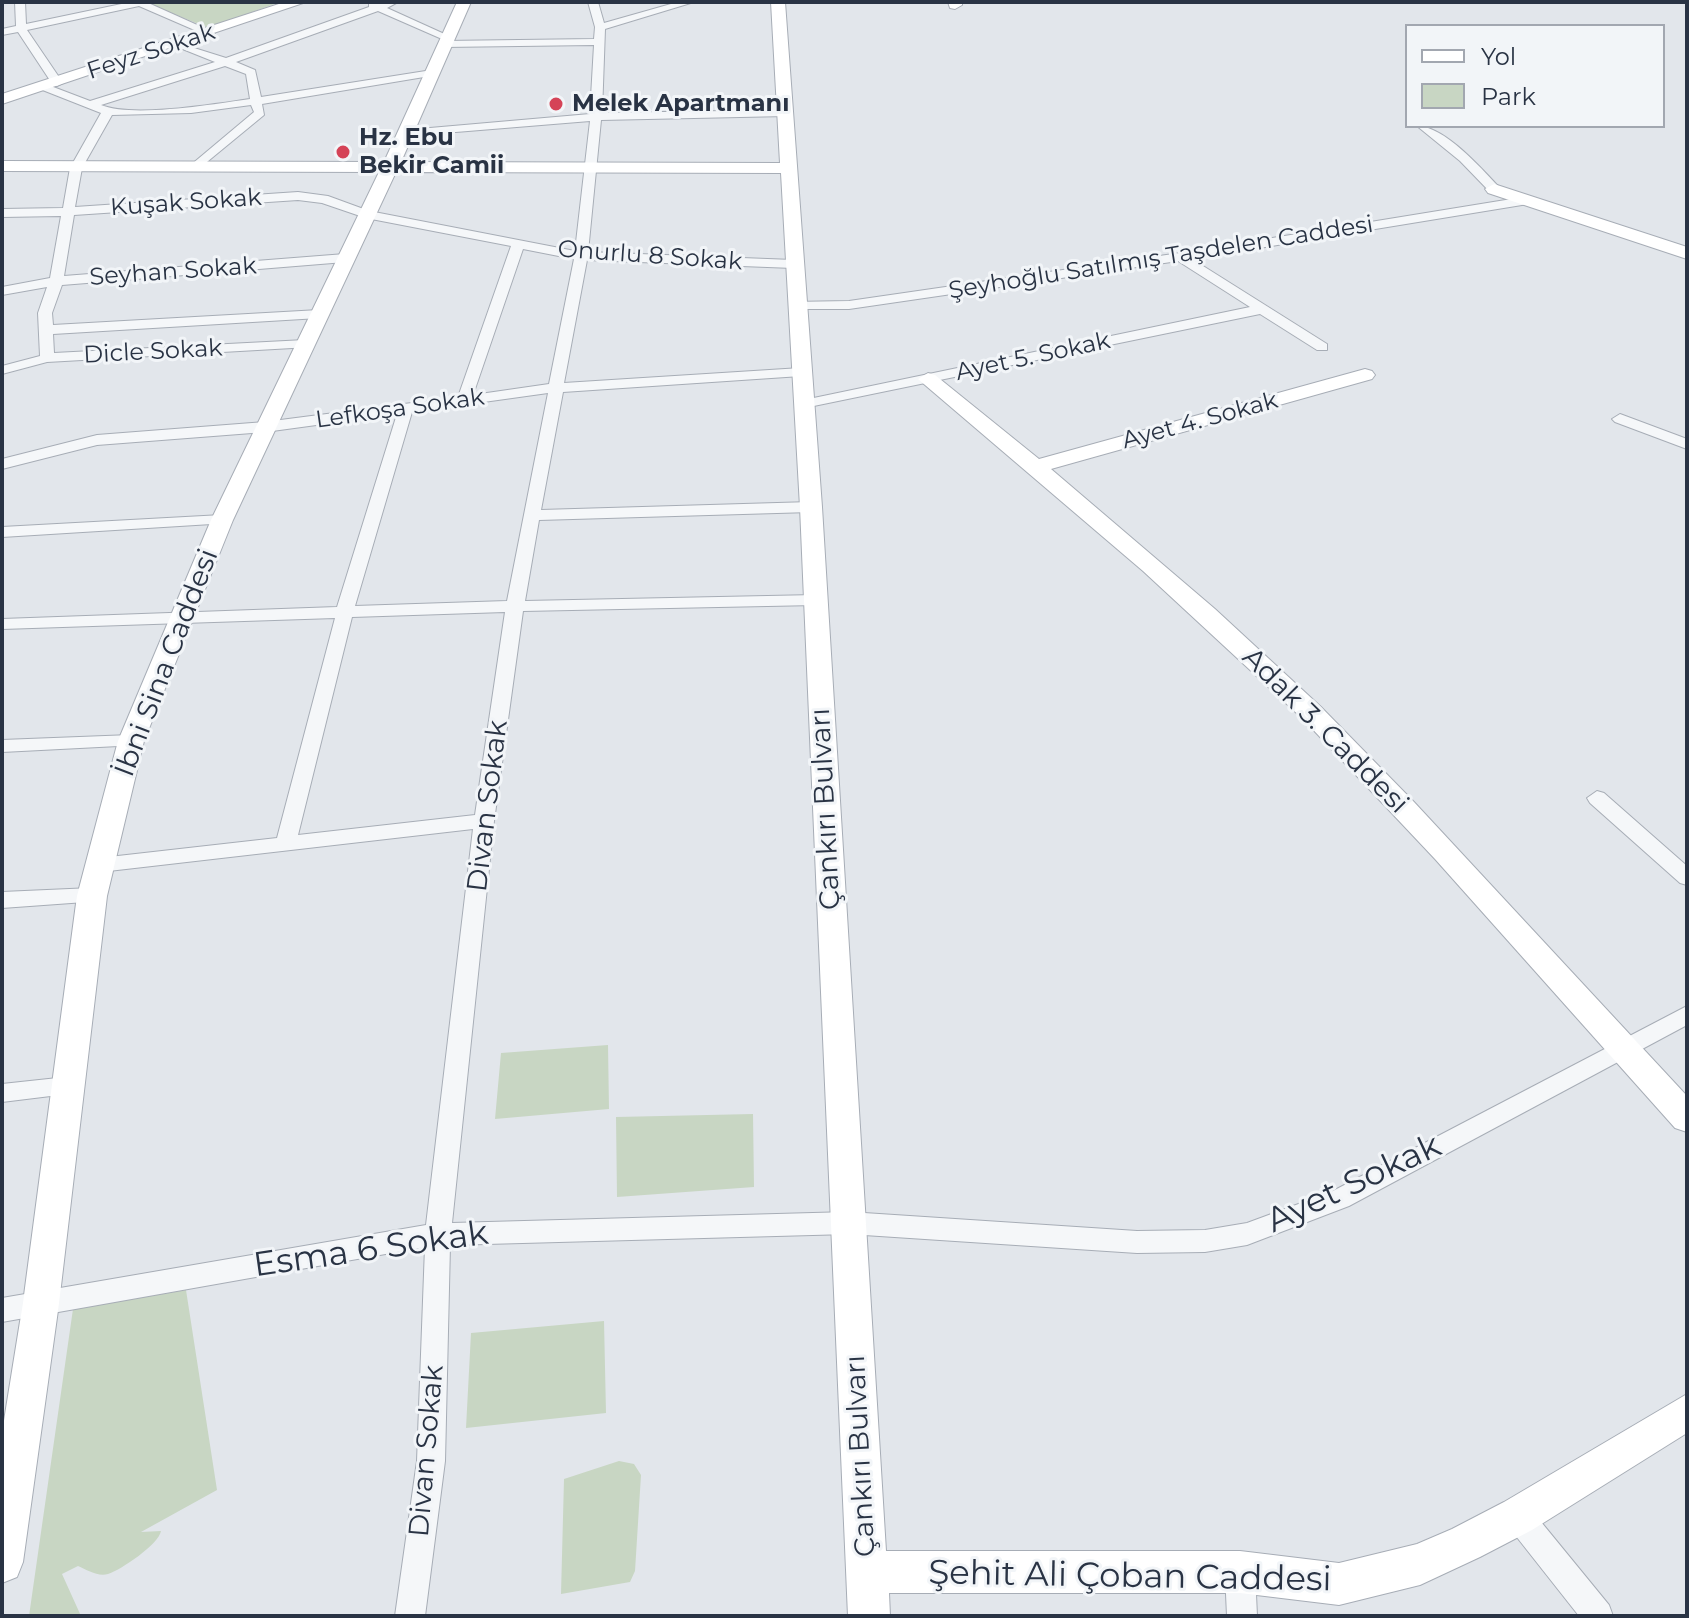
<!DOCTYPE html>
<html>
<head>
<meta charset="utf-8">
<style>
	body { margin:0 }
	#map { position:relative; width:1689px; height:1618px; overflow:hidden; background:#e2e6eb; font-family:Montserrat,sans-serif }
	canvas { display:block }
	.frame { position:absolute; inset:0; border:4px solid #293344; pointer-events:none }
	.legend { position:absolute; left:1405px; top:24px; width:260px; height:104px; box-sizing:border-box; background:#f2f5f8; border:2px solid #a2a7b0; margin:0; padding:10px 14px; list-style:none; font-size:24px; color:#293344 }
	.legend li { display:flex; align-items:center; gap:16px; height:40px }
	.legend b { width:40px; border:2px solid #a2a7b0 }
</style>
</head>
<body>
<div id="map">
<canvas width="1689" height="1618"></canvas>
<div class="frame"></div>
<ul class="legend">
<li><b style="height:10px;background:#fff"></b>Yol</li>
<li><b style="height:22px;background:#c8d6c3"></b>Park</li>
</ul>
</div>
<script>
const context = document.querySelector('canvas').getContext('2d');
context.lineJoin = 'round';
function fill(path, color) {
  context.fillStyle = color;
  context.fill(path, 'evenodd');
}
function strokePath(path, color, width, dash) {
  context.strokeStyle = color;
  context.lineWidth = width;
  context.lineCap = dash ? 'butt' : 'round';
  context.setLineDash(dash || []);
  context.stroke(path);
}
function drawText(font, color, halo, rows, align = 'center') {
  context.font = font + ' Montserrat,sans-serif';
  context.lineWidth = 6;
  context.setLineDash([]);
  context.textBaseline = 'middle';
  context.strokeStyle = halo;
  context.fillStyle = color;
  for (const [text, x, y, turn = 0] of rows) {
    context.save();
    context.translate(x, y);
    context.rotate((+turn || 0) * Math.PI / 180);
    context.textAlign = isNaN(turn) ? turn : align;
    if (halo) context.strokeText(text, 0, 0);
    context.fillText(text, 0, 0);
    context.restore();
  }
}
fill(new Path2D(`
	M145,2H280L208,28Z
	M608,1045L609,1109L495,1119L501,1053Z
	M753,1114L754,1187L617,1197L616,1117Z
	M186,1290L217,1490L141,1532L161,1531C159,1544 121,1570 108,1574C98,1577 87,1570 78,1566L62,1574L81,1616H29L73,1309Z
	M604,1321L606,1413L466,1428L471,1333Z
	M619,1461L634,1464L641,1475L635,1571L630,1582L561,1594L564,1479Z`), '#c8d6c3');
const street = new Path2D(`
	M15,2H25L26,24L131,2H146L215,33L206,35L139,6L27,30L63,83L57,86L53,85L18,32L2,35V29L16,26Z
	M373,2H398L387,8L451,37L442,39L378,11L236,62L255,70L261,97L432,70L436,71V75L262,104L264,115L196,171L192,170V164L254,112L251,105L191,113L112,115L82,168L75,207L298,192L328,196L369,211L575,251L590,121L407,136L401,133L407,130L590,114L594,45L444,47L439,44L444,41L594,39L595,27L588,2H598L604,23L678,2H694L605,29L602,113L787,110L793,113L787,116L601,120L588,252L793,260L800,264L793,268L587,260L564,383L801,368L808,372L801,376L563,392L541,510L811,502L819,507L811,512L539,520L525,601L816,595L825,600L816,605L523,611L494,821L452,1223L849,1212L1137,1231L1205,1230L1247,1223L1331,1192L1687,1006V1025L1349,1206L1247,1245L1205,1252L1137,1253L849,1234L450,1245L445,1461L425,1616H395L417,1461L425,1247L2,1322V1298L426,1225L473,829L100,872L93,870L90,865L93,860L100,858L277,838L335,618L2,629V619L337,607L397,414L265,432L97,445L2,469V459L97,435L265,422L458,397L511,246L366,218L322,203L298,200L74,215L64,276L345,254L352,258L345,262L62,285L52,313L53,325L319,310L326,314L319,318L53,334L54,353L305,340L312,344L310,347L47,362L2,374V366L40,356L38,313L47,287L2,295V287L50,278L61,216L2,217V209L63,208L70,168L101,113L40,89V85H48L90,101L215,62L175,46V42L226,58L369,7V3ZM225,66L246,74L250,99C214,104 133,118 101,105ZM523,249L574,259L549,384L473,395ZM548,393L507,601L355,606L412,412ZM505,612L475,815L298,835L352,617Z
	M1417,126C1444,126 1480,167 1498,186V192H1490L1460,161Z
	M1524,197L1530,201L1528,204L1192,259L1327,344V350H1317L1260,314L804,408L797,404L804,400L1250,307L1178,261L849,309H796L789,305L791,302L849,301L1180,253Z
	M1620,414L1687,439V449L1615,422L1612,419Z
	M222,515L230,520L228,523L2,537V527Z
	M131,735L138,737L141,741L138,745L2,752V740Z
	M1597,791L1604,793L1687,866V885L1680,883L1590,803L1587,798Z
	M92,888L99,891L103,896L99,901L2,908V892Z
	M67,1077L75,1079L79,1086L75,1093L2,1102V1084Z
	M1518,1502L1528,1506L1609,1605L1613,1616H1579L1508,1526L1504,1516L1508,1506Z
	M1240,1557L1250,1562L1255,1572L1257,1616H1227L1225,1572L1230,1562Z`);
const secondary = new Path2D(`
	M285,2H306L2,104V94Z
	M457,2H471L401,162L780,163L771,2H785L822,507L886,1551H1240L1339,1563L1417,1544L1452,1529L1504,1502L1687,1394V1433L1532,1530L1480,1557L1420,1585L1339,1605L1240,1593H889L890,1616H848L800,507L781,173L396,172L233,520L144,741L107,896L59,1303L23,1562L17,1577L2,1583V1433L23,1303L77,896L118,741L211,520L379,172L2,171V161L384,162Z
	M948,2H962V5L955,9L950,8Z
	M1494,184L1687,247V259L1488,193L1485,189Z
	M1365,369L1372,371L1375,375L1372,379L1051,469L1215,609L1321,707L1414,802L1687,1096V1132L1675,1128L1435,859L1303,719L1143,571L918,379L928,373L935,375L1039,459Z`);
strokePath(street, '#a7adb6', 2);
strokePath(secondary, '#a7adb6', 2);
fill(street, '#f5f7f9');
fill(secondary, '#fff');
for (const [x, y, r, color] of [
	[556,104,8,"#d54357"],
	[343,152,8,"#d54357"]
]) {
  const dot = new Path2D();
  dot.arc(x, y, r, 0, 2 * Math.PI);
  context.fillStyle = color;
  context.fill(dot);
  strokePath(dot, '#f2f5f8', 3);
}
drawText('24px', '#293344', '#f2f5f8', [
	["Feyz Sokak",151,52,-18],
	["Kuşak Sokak",186,203,-4],
	["Onurlu 8 Sokak",650,256,4],
	["Şeyhoğlu Satılmış Taşdelen Caddesi",1161,258,-9],
	["Seyhan Sokak",173,272,-4],
	["Dicle Sokak",153,352,-3],
	["Ayet 5. Sokak",1033,357,-12],
	["Lefkoşa Sokak",400,409,-8],
	["Ayet 4. Sokak",1200,421,-15]
]);
drawText('bold 24px', '#293344', '#f2f5f8', [
	["Melek Apartmanı",572,104],
	["Hz. Ebu",359,138],
	["Bekir Camii",359,166]
], 'left');
drawText('28px', '#293344', '#f2f5f8', [
	["İbni Sina Caddesi",167,663,-69],
	["Adak 3. Caddesi",1325,731,45],
	["Divan Sokak",488,806,-83],
	["Çankırı Bulvarı",826,809,-93],
	["Divan Sokak",427,1451,-85],
	["Çankırı Bulvarı",861,1456,-93]
]);
drawText('34px', '#293344', '#f2f5f8', [
	["Ayet Sokak",1354,1184,-25],
	["Esma 6 Sokak",371,1250,-8],
	["Şehit Ali Çoban Caddesi",1130,1577,1]
]);
</script>
</body>
</html>
